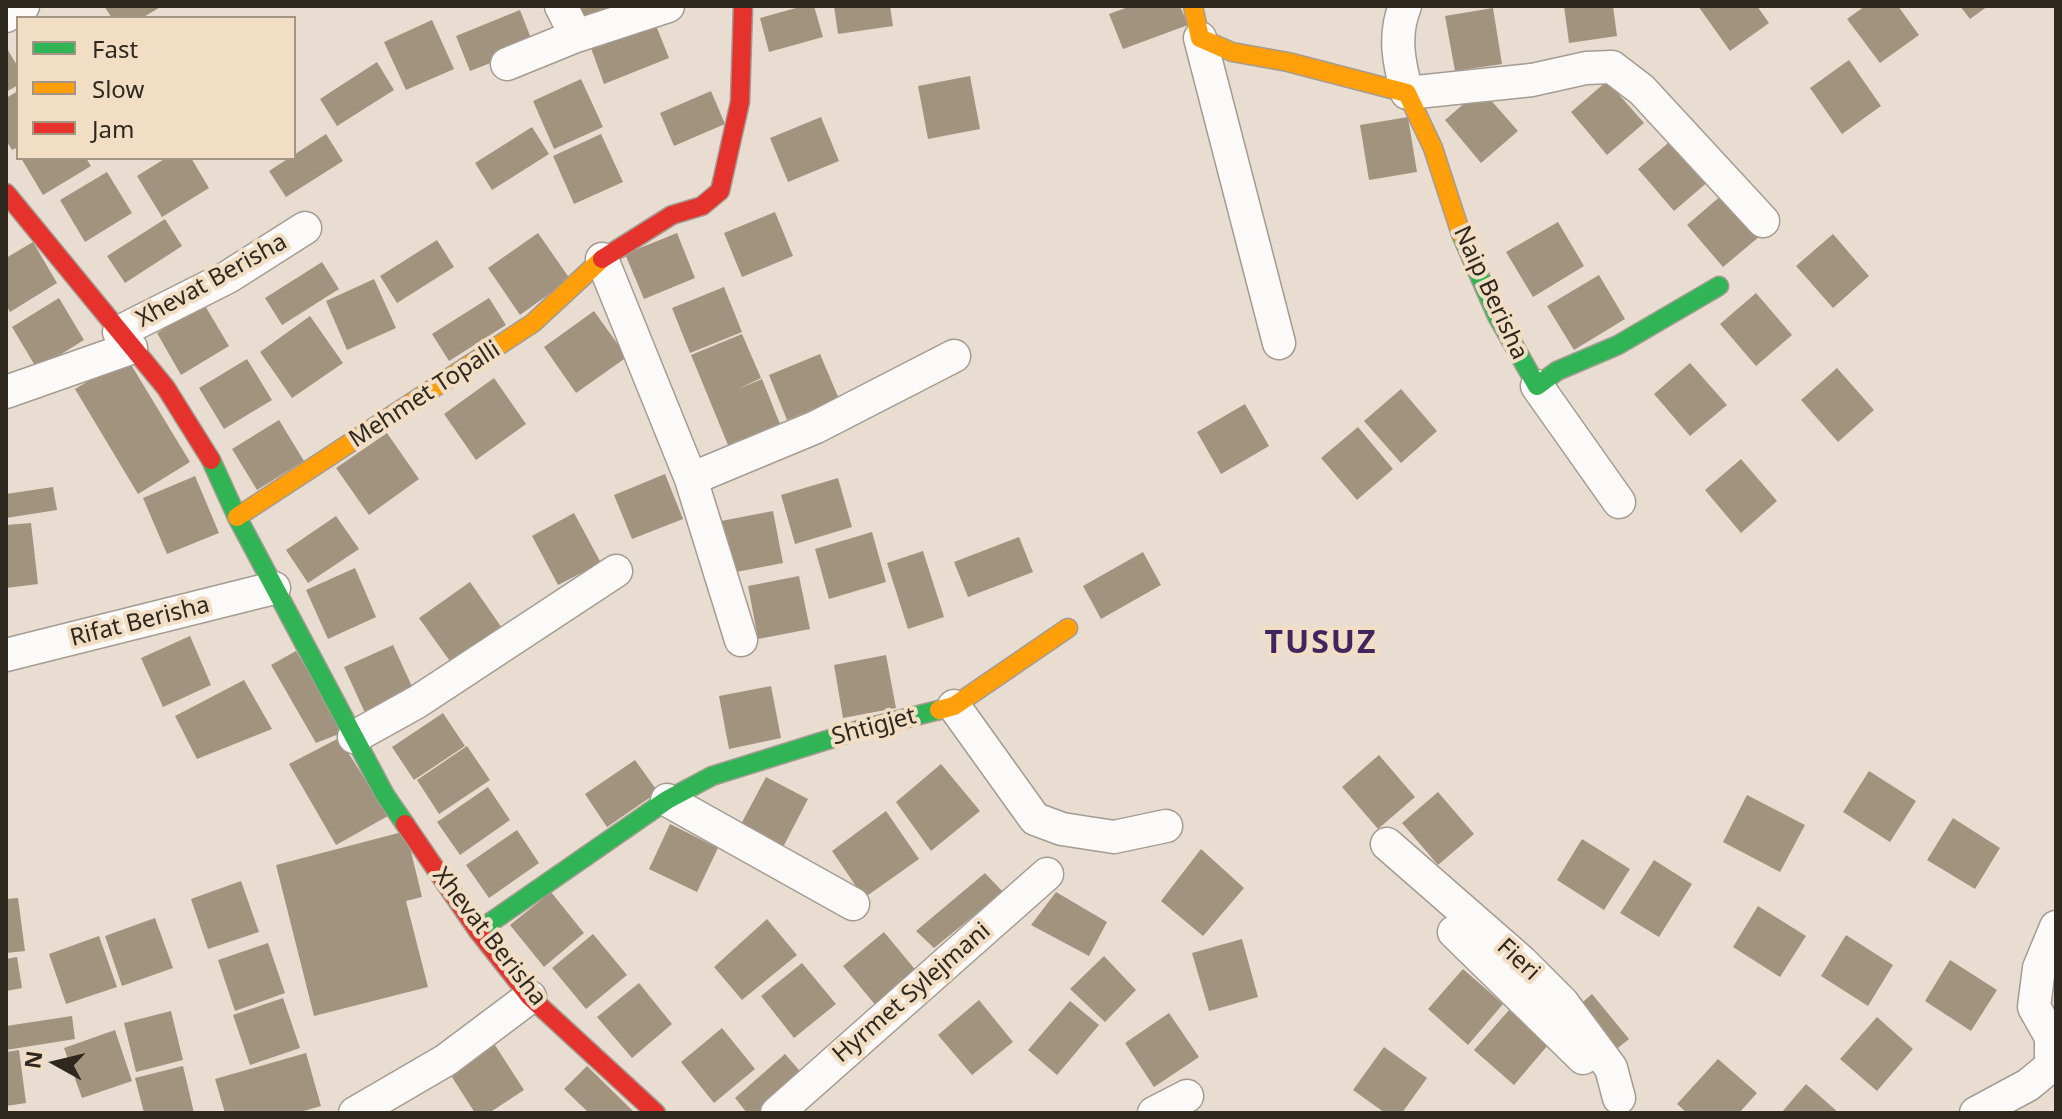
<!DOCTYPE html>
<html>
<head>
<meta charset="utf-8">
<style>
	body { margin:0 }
	#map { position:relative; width:2062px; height:1119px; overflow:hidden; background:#e8ddd0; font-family:"Noto Sans",sans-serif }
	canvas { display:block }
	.frame { position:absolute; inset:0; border:8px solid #2f281f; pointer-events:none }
	.legend { position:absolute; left:16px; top:16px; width:280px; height:144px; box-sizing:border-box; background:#f2dec5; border:2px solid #a49583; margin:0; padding:10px 14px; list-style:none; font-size:24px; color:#2f281f }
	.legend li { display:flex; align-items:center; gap:16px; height:40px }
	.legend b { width:40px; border:2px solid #a49583 }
	.north { position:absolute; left:16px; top:1023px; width:80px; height:80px; -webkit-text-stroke:6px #f2dec5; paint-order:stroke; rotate:278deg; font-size:22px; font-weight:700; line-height:32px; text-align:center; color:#2f281f }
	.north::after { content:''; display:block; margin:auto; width:28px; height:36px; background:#2f281f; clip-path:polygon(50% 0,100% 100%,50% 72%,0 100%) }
</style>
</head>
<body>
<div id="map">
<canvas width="2062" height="1119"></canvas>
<div class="frame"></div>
<ul class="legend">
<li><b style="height:10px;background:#30b455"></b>Fast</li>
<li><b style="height:10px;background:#ff9f0a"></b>Slow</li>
<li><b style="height:10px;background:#e5322d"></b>Jam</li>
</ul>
<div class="north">N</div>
</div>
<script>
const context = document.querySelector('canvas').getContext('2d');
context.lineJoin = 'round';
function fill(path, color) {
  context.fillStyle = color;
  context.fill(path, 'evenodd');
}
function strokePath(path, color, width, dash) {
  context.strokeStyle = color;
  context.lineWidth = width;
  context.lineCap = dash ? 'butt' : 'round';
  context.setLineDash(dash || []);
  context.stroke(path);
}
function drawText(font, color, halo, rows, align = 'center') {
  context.font = font + ' "Noto Sans",sans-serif';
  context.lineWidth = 8;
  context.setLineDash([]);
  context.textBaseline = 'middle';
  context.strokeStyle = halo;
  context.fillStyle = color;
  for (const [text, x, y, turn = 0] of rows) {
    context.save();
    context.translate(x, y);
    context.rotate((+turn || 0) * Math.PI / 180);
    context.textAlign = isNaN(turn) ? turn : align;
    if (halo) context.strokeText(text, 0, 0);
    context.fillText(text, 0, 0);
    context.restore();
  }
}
fill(new Path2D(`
	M104,6H162L142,18H112Z
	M573,6H635L581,27Z
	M803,6H814L823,37L769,52L760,18Z
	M834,6H890L893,26L838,34Z
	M1131,6H1180L1188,25L1123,49L1109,14Z
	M1564,6H1613L1617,36L1569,43Z
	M1698,6H1757L1769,23L1730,51Z
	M1865,6H1898L1919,35L1880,63L1847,19Z
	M1960,6H1988L1970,19Z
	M1493,8L1502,64L1455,71L1445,16Z
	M520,10L534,46L470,71L456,36Z
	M432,20L454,69L406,90L384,42Z
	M655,23L669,58L604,84L591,48Z
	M6,47L18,67V85L6,92Z
	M1849,60L1881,106L1842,134L1810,88Z
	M377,62L394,90L337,126L320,99Z
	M970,76L980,129L928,139L918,86Z
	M581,79L603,127L554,149L533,101Z
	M1607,81L1644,123L1607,155L1571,112Z
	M1481,89L1518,131L1481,163L1445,120Z
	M18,91V147L12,150L6,140V98Z
	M711,91L725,124L674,146L660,113Z
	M821,117L839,161L788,182L770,138Z
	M1408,117L1417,172L1369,180L1360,125Z
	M532,127L549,154L492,190L475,163Z
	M326,134L343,161L286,197L269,171Z
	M601,134L623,182L574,204L553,156Z
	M1674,138L1710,180L1674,211L1638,169Z
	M21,158H86L91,166L43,195Z
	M166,158H191L209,188L162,217L137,176Z
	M107,172L132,213L85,242L60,200Z
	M1723,194L1760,236L1723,267L1687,225Z
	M775,212L793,256L742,277L724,233Z
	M165,219L182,246L125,283L107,256Z
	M1558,222L1584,266L1533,297L1506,252Z
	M538,233L570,279L520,315L488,268Z
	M677,233L695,278L644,299L625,254Z
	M1833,234L1869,276L1833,308L1796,266Z
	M437,240L454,267L397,303L380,276Z
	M33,242L57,283L10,312L6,305V258Z
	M322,262L339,289L282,325L265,298Z
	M1599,275L1625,319L1574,350L1547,306Z
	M374,279L396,328L347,350L326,301Z
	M724,287L742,332L690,353L672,308Z
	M1756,293L1792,335L1756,366L1720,324Z
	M59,298L84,340L37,369L12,327Z
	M489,298L506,325L449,361L432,334Z
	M204,304L229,346L181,375L157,333Z
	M594,311L627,357L576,393L544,347Z
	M310,316L343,363L292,398L260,352Z
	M742,334L761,378L738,389L762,379L780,424L728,445L691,355Z
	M820,354L839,399L787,420L769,375Z
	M127,358L190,462L138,494L75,389Z
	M247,359L272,400L224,429L199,388Z
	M1690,363L1727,405L1690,436L1654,394Z
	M1837,368L1874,410L1838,442L1801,400Z
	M494,378L526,424L476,460L444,414Z
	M1401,389L1437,431L1401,463L1364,421Z
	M1245,404L1269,446L1221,474L1197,432Z
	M279,420L304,461L257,490L232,449Z
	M1358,427L1393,469L1357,500L1321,458Z
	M387,433L419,479L369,515L336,468Z
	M1741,459L1777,501L1741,533L1705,490Z
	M665,474L683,519L632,539L614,495Z
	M195,476L219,533L167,554L143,498Z
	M838,478L852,527L795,544L781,495Z
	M53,487L57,510L6,518V494Z
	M773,511L783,563L731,573L721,521Z
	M574,513L601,563L558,585L532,536Z
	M336,516L359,549L308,583L286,550Z
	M31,523L38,584L6,588V525Z
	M872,532L886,582L829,599L815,549Z
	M1019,537L1033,572L968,597L954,562Z
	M923,551L944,617L908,629L887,563Z
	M1143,552L1161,585L1101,619L1083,586Z
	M355,568L376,617L328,639L306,590Z
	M799,576L810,629L758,639L748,586Z
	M470,582L502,628L452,664L419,618Z
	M190,636L211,685L163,707L141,658Z
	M393,645L415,693L366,715L344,667Z
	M296,651L344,732L316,743L271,665Z
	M886,655L896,708L843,718L834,665Z
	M244,680L272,729L197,759L175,716Z
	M771,686L781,738L729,749L719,696Z
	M443,713L465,746L414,780L392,747Z
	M339,738L388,816L336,845L289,764Z
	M467,746L490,780L439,814L417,780Z
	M1379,755L1415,797L1378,829L1342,787Z
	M635,760L658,792L607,827L585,794Z
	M941,764L980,811L931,851L896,802Z
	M1869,771L1916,801L1890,842L1843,812Z
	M766,777L808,799L782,849L740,826Z
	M488,787L510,820L460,855L437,822Z
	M1438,792L1474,834L1438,865L1402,823Z
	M1747,795L1805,825L1780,872L1723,842Z
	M886,811L919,859L864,898L832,851Z
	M1953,818L2000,848L1975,889L1927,860Z
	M670,824L718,848L697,892L649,869Z
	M517,830L539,863L489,898L466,865Z
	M406,831L422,897L406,901L428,987L314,1016L276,865Z
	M1582,839L1630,869L1604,910L1557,880Z
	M1201,849L1244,888L1203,936L1161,901Z
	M1654,860L1692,884L1659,937L1620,913Z
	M985,873L1003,892L934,948L916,931Z
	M241,881L259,932L208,949L191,899Z
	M551,892L584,933L544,967L510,925Z
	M1056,892L1107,922L1089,956L1031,925Z
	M18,898L25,951L6,953V899Z
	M1758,906L1806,936L1780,977L1733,947Z
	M155,918L173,968L122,986L105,936Z
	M767,919L797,955L742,1000L714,967Z
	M884,932L918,973L877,1007L843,966Z
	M593,934L627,975L586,1009L552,968Z
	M1846,935L1893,965L1868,1006L1821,976Z
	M99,936L117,987L66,1004L49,954Z
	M1242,939L1258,997L1209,1011L1192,953Z
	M268,943L285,993L235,1011L218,960Z
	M1104,956L1136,990L1105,1022L1070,989Z
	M17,957L22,988L6,991V959Z
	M1950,960L1997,990L1971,1031L1925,1001Z
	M802,963L836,1004L794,1038L761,996Z
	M1463,969L1503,1004L1468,1045L1428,1009Z
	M639,983L672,1024L632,1058L597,1017Z
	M1592,994L1629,1039L1614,1051L1577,1007Z
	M283,998L300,1048L250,1065L233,1015Z
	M979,1000L1013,1042L972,1075L938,1035Z
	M1070,1001L1099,1025L1057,1075L1028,1050Z
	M1509,1010L1548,1045L1514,1085L1474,1050Z
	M171,1011L183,1060L136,1072L124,1023Z
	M1169,1013L1199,1057L1154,1087L1125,1043Z
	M72,1016L75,1039L6,1050V1026Z
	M1877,1017L1913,1049L1877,1091L1840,1059Z
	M722,1028L755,1069L714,1103L681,1062Z
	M115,1030L132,1081L82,1098L64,1048Z
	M495,1045L524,1090L489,1113H475L450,1074Z
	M1384,1047L1427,1078L1402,1113H1385L1353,1090Z
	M19,1050L26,1103L6,1106V1052Z
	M306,1053L321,1106L297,1113H225L215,1079Z
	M785,1054L806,1078L766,1113H747L735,1098Z
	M1718,1059L1757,1093L1739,1113H1687L1677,1104Z
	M183,1066L194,1113H144L135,1078Z
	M587,1066L635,1113H589L564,1089Z
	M1806,1084L1839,1113H1781Z`), '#a2937e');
const street = new Path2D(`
	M561,6L576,36
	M1405,6C1393,36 1399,63 1407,93L1532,80L1586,68L1612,67L1642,90L1763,221
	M6,16L23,6
	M1200,38L1279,343
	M507,64L576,36L668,6
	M602,259L691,479L741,640
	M119,332L228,277L305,228
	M1537,386L1619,502
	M6,392L131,348
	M691,479L816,427L954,356
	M6,655L274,588
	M954,706L1035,819L1062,829L1114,837L1166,826
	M354,737L417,702L616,571
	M667,800L853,904
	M1387,844L1522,962L1562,1002L1611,1068L1619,1098
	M1454,932L1583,1058
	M355,1113L446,1060L530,997
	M777,1113L1047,874
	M1154,1113L1187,1096
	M1976,1113L2028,1085L2051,1066V1037L2034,1007L2039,968L2056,927`);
const fast = new Path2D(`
	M1461,234L1497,316L1537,386L1557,371L1618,345L1719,286
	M211,460L237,517L385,795L405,824
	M478,931L667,800L712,776L859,730L939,710`);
const slow = new Path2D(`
	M1193,6L1200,38L1232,52L1288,62L1407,93L1433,148L1461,234
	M237,517L533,323L602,259
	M939,710L954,706L1068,628`);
const jam = new Path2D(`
	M6,193L166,388L211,460
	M602,259L672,215L702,206L720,191L740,102L743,6
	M405,824L478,931L530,997L656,1113`);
strokePath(street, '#a49c92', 35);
strokePath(fast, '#a49c92', 21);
strokePath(slow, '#a49c92', 21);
strokePath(jam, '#a49c92', 21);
strokePath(street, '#fcfaf8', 32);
strokePath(fast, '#30b455', 18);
strokePath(slow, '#ff9f0a', 18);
strokePath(jam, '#e5322d', 18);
drawText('24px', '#2f281f', '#f2dec5', [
	["Xhevat Berisha",212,281,-29],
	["Naip Berisha",1490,293,65],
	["Mehmet Topalli",425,395,-33],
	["Rifat Berisha",140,622,-14],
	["Shtigjet",874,727,-15],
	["Xhevat Berisha",489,937,52],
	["Fieri",1518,960,43],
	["Hyrmet Sylejmani",912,993,-41]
]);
context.letterSpacing = '2px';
drawText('bold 32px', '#41255e', '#f2dec5', [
	["TUSUZ",1321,644]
]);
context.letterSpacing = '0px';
</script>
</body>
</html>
